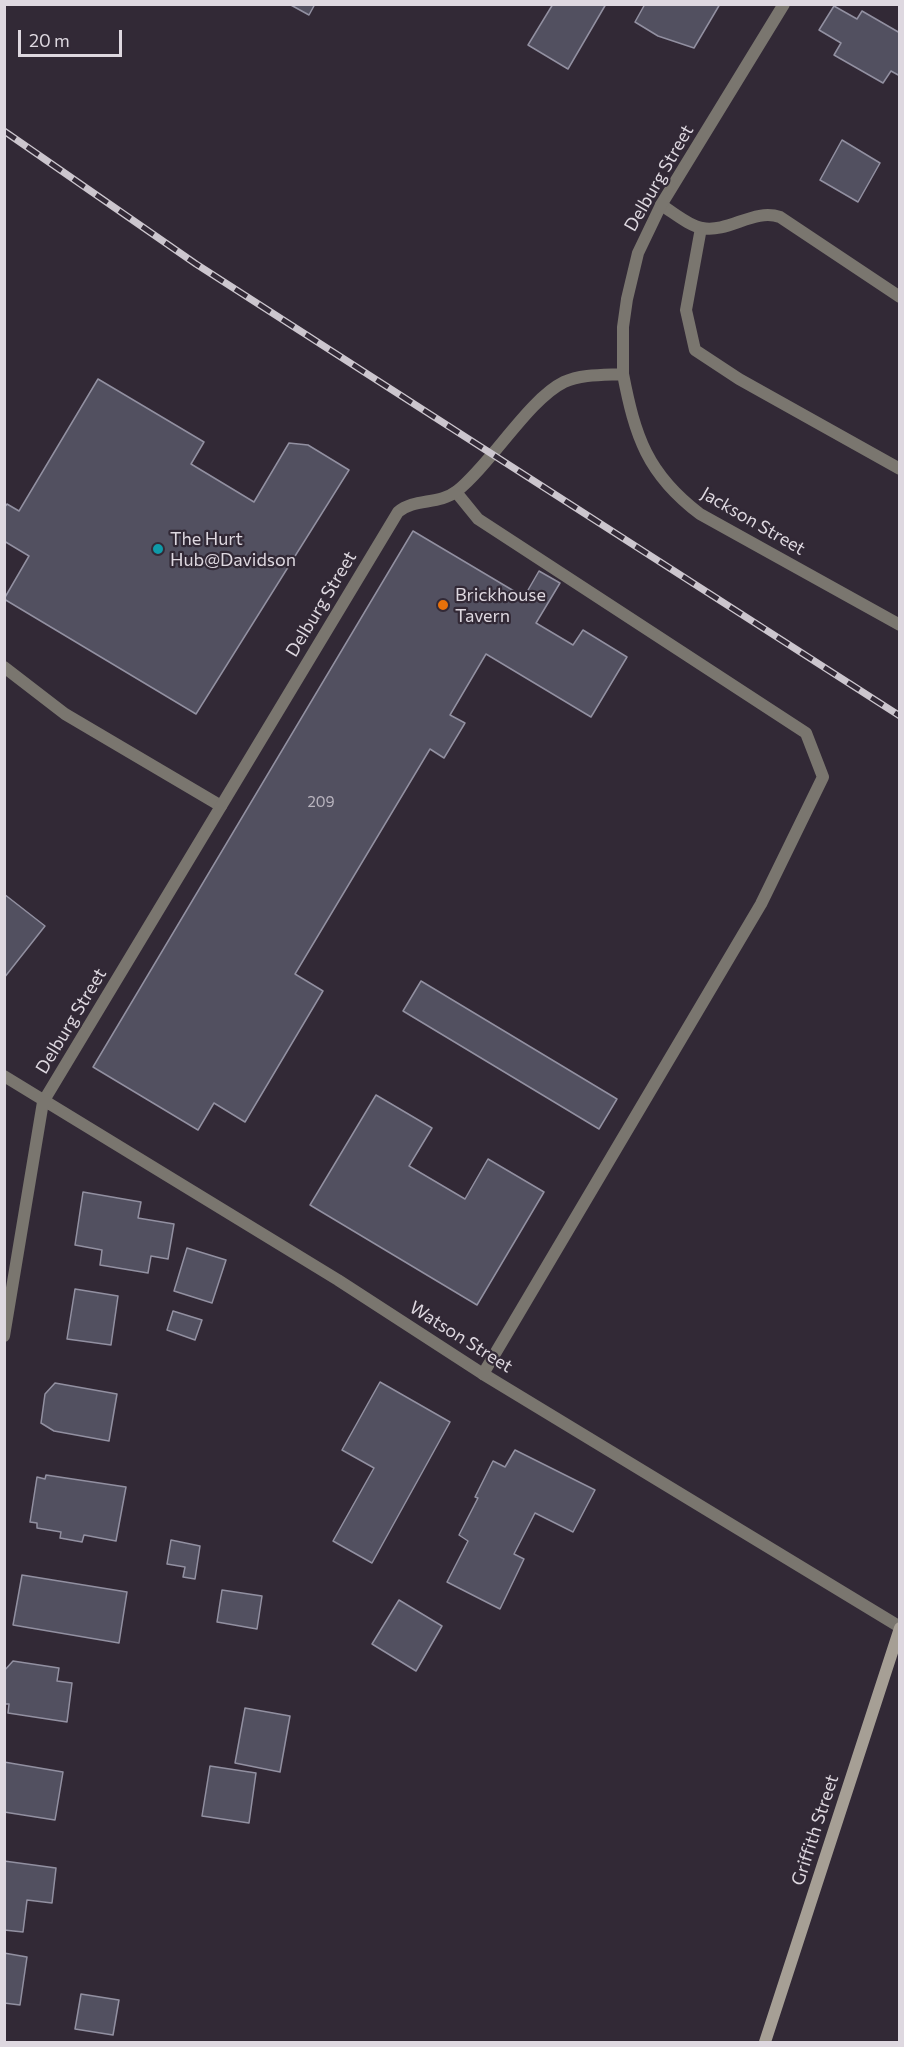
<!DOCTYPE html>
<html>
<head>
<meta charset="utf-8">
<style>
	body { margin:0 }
	#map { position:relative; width:904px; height:2047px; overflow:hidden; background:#322936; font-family:Commissioner,sans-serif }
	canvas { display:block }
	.frame { position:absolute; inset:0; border:6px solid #ded8e0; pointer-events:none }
	.scale { position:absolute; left:18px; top:30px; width:104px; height:27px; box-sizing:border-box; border:3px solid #ded8e0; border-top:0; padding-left:8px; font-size:18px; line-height:21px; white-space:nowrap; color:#ded8e0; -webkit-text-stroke:4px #322936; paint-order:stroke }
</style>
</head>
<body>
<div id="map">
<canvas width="904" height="2047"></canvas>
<div class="frame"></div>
<div class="scale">20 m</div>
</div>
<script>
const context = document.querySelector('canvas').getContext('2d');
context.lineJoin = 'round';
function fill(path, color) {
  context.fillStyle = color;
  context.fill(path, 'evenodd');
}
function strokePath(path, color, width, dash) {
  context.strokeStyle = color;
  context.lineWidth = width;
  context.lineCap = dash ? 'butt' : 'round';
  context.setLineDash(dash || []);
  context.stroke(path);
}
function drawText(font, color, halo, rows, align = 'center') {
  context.font = font + ' Commissioner,sans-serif';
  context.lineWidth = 4.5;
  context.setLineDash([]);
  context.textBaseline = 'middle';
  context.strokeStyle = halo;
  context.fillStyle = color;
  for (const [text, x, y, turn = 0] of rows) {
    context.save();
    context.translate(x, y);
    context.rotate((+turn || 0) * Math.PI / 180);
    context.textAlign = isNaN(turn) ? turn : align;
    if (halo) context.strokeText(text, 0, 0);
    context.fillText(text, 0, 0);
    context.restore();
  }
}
const building = new Path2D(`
	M289,4H315L309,15Z
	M553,4H606L568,69L528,45Z
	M645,4H720L694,48L658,36L635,22Z
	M834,6L857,19L862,11L900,33V76L891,71L883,83L834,55L841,43L819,30Z
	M842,140L880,163L858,202L820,180Z
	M98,379L204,442L191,464L254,502L289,443L308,445L349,470L196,714L4,599L29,556L4,541V508L7,504L19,511Z
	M413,531L524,597L539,571L560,583L536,623L573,645L583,630L627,657L591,717L486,654L450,715L465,723L444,758L430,749L295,974L323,991L245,1122L214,1103L198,1130L93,1067Z
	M4,894L45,926L4,978Z
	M421,981L617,1099L599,1129L403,1011Z
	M376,1095L432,1128L409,1166L465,1199L488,1159L544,1192L477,1305L310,1205Z
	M83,1192L141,1202L138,1218L174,1224L168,1259L151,1256L148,1273L100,1265L102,1250L75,1245Z
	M187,1248L226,1260L212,1303L174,1291Z
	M75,1289L118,1296L111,1345L67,1339Z
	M173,1311L202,1320L195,1340L167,1330Z
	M380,1382L450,1422L372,1563L333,1541L374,1468L342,1450Z
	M55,1383L117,1394L109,1441L54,1431L41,1423L45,1394Z
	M515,1450L595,1490L573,1532L535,1513L514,1554L524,1559L500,1609L447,1582L468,1541L459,1535L478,1498L475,1497L493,1461L505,1467Z
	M46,1475L126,1487L116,1541L84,1535L82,1542L60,1538L61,1532L37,1528V1523L30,1522L37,1477L45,1479Z
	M171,1540L200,1546L195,1579L183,1577L185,1567L167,1564Z
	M22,1575L127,1592L119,1643L13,1625Z
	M222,1590L262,1596L257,1629L217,1622Z
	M399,1600L442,1626L416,1671L372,1644Z
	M13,1661L59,1668L57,1681L72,1683L67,1722L8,1713L9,1704H4V1671Z
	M245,1708L290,1716L280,1772L235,1763Z
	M4,1762L63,1772L55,1820L4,1812Z
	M210,1766L256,1773L249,1823L202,1816Z
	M4,1861L56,1868L52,1903L27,1900L23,1932L4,1930Z
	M4,1953L27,1957L20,2005L4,2003Z
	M81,1994L119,2000L113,2035L75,2029Z`);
fill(building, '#525060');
strokePath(building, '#9290a1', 1.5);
strokePath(new Path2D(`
	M661,205C673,212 689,226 702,228C729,233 754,208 780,217L900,297
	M701,228L686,310L695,350L739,379L900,469
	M456,492L478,519L806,733L823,777L761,904L483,1374
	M4,667L65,714L221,806`), '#7a766f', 12);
strokePath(new Path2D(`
	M623,374C635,436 647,474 700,514L900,625
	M4,1076L338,1280L483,1374L900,1627
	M4,1336L43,1102L398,512C414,498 439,505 457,491C491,464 529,399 564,382C581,374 605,375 623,374V327L627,299L638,253L661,205L784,4`), '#7a766f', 12);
strokePath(new Path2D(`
	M765,2042L900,1628`), '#a69f95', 12);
const rail = new Path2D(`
	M4,131L196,264L900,716`);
strokePath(rail, '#ccc6ce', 7);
strokePath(rail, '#322936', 4.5, [14]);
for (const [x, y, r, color] of [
	[158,549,6,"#0f9aa8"],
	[443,605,6,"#e8710a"]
]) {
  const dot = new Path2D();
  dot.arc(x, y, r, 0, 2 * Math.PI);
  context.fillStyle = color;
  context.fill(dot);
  strokePath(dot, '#322936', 2);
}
drawText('15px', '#bbb6c0', null, [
	["209",321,802]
]);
drawText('18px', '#ded8e0', '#322936', [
	["Delburg Street",659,178,-60],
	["Jackson Street",753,521,30],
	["Delburg Street",321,604,-59],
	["Delburg Street",71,1021,-59],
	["Watson Street",461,1337,32],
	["Griffith Street",815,1830,-72]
]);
drawText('18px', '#ded8e0', '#322936', [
	["The Hurt",170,539],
	["Hub@Davidson",170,560],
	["Brickhouse",455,595],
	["Tavern",455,616]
], 'left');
</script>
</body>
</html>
